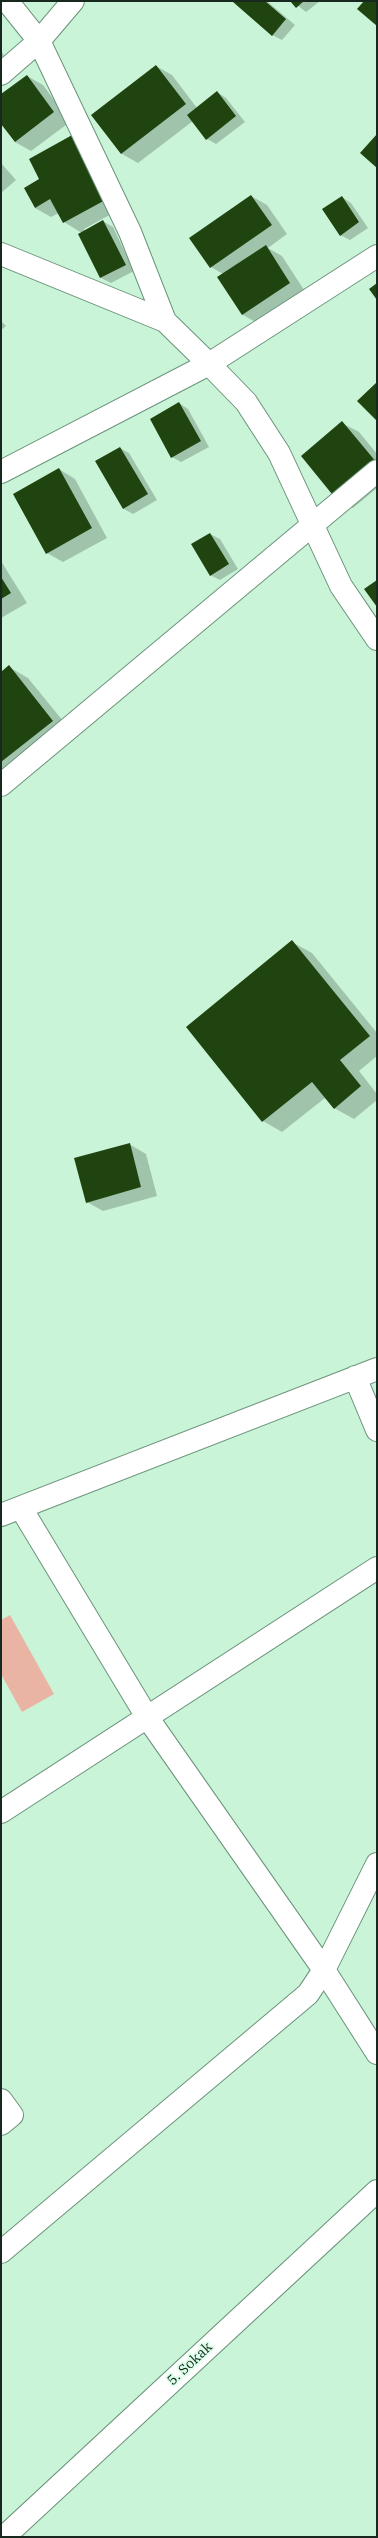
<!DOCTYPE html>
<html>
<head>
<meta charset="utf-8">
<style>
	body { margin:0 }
	#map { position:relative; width:378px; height:2538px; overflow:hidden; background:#c9f4d8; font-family:"IBM Plex Serif",serif }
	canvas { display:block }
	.frame { position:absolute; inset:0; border:2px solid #17281e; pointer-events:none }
</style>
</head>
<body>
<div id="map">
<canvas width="378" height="2538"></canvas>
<div class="frame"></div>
</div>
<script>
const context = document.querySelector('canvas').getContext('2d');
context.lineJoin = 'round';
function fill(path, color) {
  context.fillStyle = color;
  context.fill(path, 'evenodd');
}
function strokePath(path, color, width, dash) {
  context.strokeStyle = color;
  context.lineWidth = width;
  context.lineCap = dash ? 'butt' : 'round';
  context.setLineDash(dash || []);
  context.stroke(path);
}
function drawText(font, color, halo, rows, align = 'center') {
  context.font = font + ' "IBM Plex Serif",serif';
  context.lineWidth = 4;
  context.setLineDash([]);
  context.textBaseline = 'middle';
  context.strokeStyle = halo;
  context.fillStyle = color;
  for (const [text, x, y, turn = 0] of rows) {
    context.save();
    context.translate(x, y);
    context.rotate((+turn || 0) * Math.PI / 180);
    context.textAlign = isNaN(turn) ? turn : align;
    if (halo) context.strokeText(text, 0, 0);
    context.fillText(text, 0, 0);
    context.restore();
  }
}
fill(new Path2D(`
	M10,1615L54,1694L22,1712L1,1674V1620Z`), '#e9b4a4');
fill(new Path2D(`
	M236,1H267L295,25L282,40L272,35Z
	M292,1H320L306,12Z
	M1,51L4,55L1,58Z
	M156,66L172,75L197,108L217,92L226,98L245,122L216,144L207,139L193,121L138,163L122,154L92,115Z
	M27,76L43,85L70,122L31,151L15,142L1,122V95Z
	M1,163L16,180L1,193Z
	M40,180L124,207L84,229L85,231L103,221L113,227L134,271L111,283L101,278L79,234L82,233L64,222L59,213L51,217L35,208Z
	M251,196L267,205L287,234L268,248L282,256L306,293L259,324L243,315L219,277L223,274L211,267Z
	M342,197L351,203L368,228L350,240L340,235Z
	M1,321L6,326L1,330Z
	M179,403L188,409L209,447L181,462L172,457Z
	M342,423L359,432L377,454V488L353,508L337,499Z
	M120,448L129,453L157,500L133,514L124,509L97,462Z
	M59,469L75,479L107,538L63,562L47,553Z
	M210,534L220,539L238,569L220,580L210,575Z
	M1,561L27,603L1,618Z
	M9,667L28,678L72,732L1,789V673Z
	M292,942L312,953L377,1033V1056L359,1071L377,1094V1100L354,1119L334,1108L325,1098L282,1132L263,1121Z
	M129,1144L146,1154L157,1196L103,1211L87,1202Z`), '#0003');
fill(new Path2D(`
	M235,1H265L286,19L272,36L233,2Z
	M290,1H304L296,8Z
	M364,1H377V26L357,9Z
	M156,65L186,104L121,154L91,115Z
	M27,75L54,112L15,142L1,124V94Z
	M217,91L236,116L206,140L187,115Z
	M74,134L109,198L63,223L50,199L35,208L24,188L39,179L29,159Z
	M377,134V168L360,153Z
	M251,195L272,225L210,268L189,238Z
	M342,196L359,222L340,236L322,209Z
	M103,220L126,265L100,278L78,234Z
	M266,245L290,283L242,315L217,277Z
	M377,283V300L369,289Z
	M377,382V419L376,420L357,401Z
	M179,402L201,441L171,458L150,419Z
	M342,421L377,463L336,499L301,456Z
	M120,447L148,494L123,509L95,461Z
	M59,468L92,528L46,554L13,494Z
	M210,533L229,564L210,576L191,544Z
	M1,577L11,593L1,599Z
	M377,580V607L364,589Z
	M9,665L53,721L1,762V672Z
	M292,940L370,1036L340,1060L361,1086L334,1109L312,1082L262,1122L186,1027Z
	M130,1143L141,1187L86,1203L74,1158Z`), '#20440f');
const minor = new Path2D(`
	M7,1L39,41L130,232L165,321
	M1,74L39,41L73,1
	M1,254L165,321L209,364L246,402L279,453L341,586L377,639
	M1,472L209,364L377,256
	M1,785L377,471
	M355,1377L377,1430
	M21,1508L147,1717L324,1970L377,2053
	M1,1515L377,1369
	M1,1812L377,1568
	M1,2100L12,2115L1,2124
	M1,2252L308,1994L324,1970L377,1864
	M4,2537L377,2191`);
strokePath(minor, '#6b937b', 24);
strokePath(minor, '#fff', 22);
drawText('14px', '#17281e', '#dcffe9', [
	["5. Sokak",190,2364,-43]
]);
</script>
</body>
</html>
